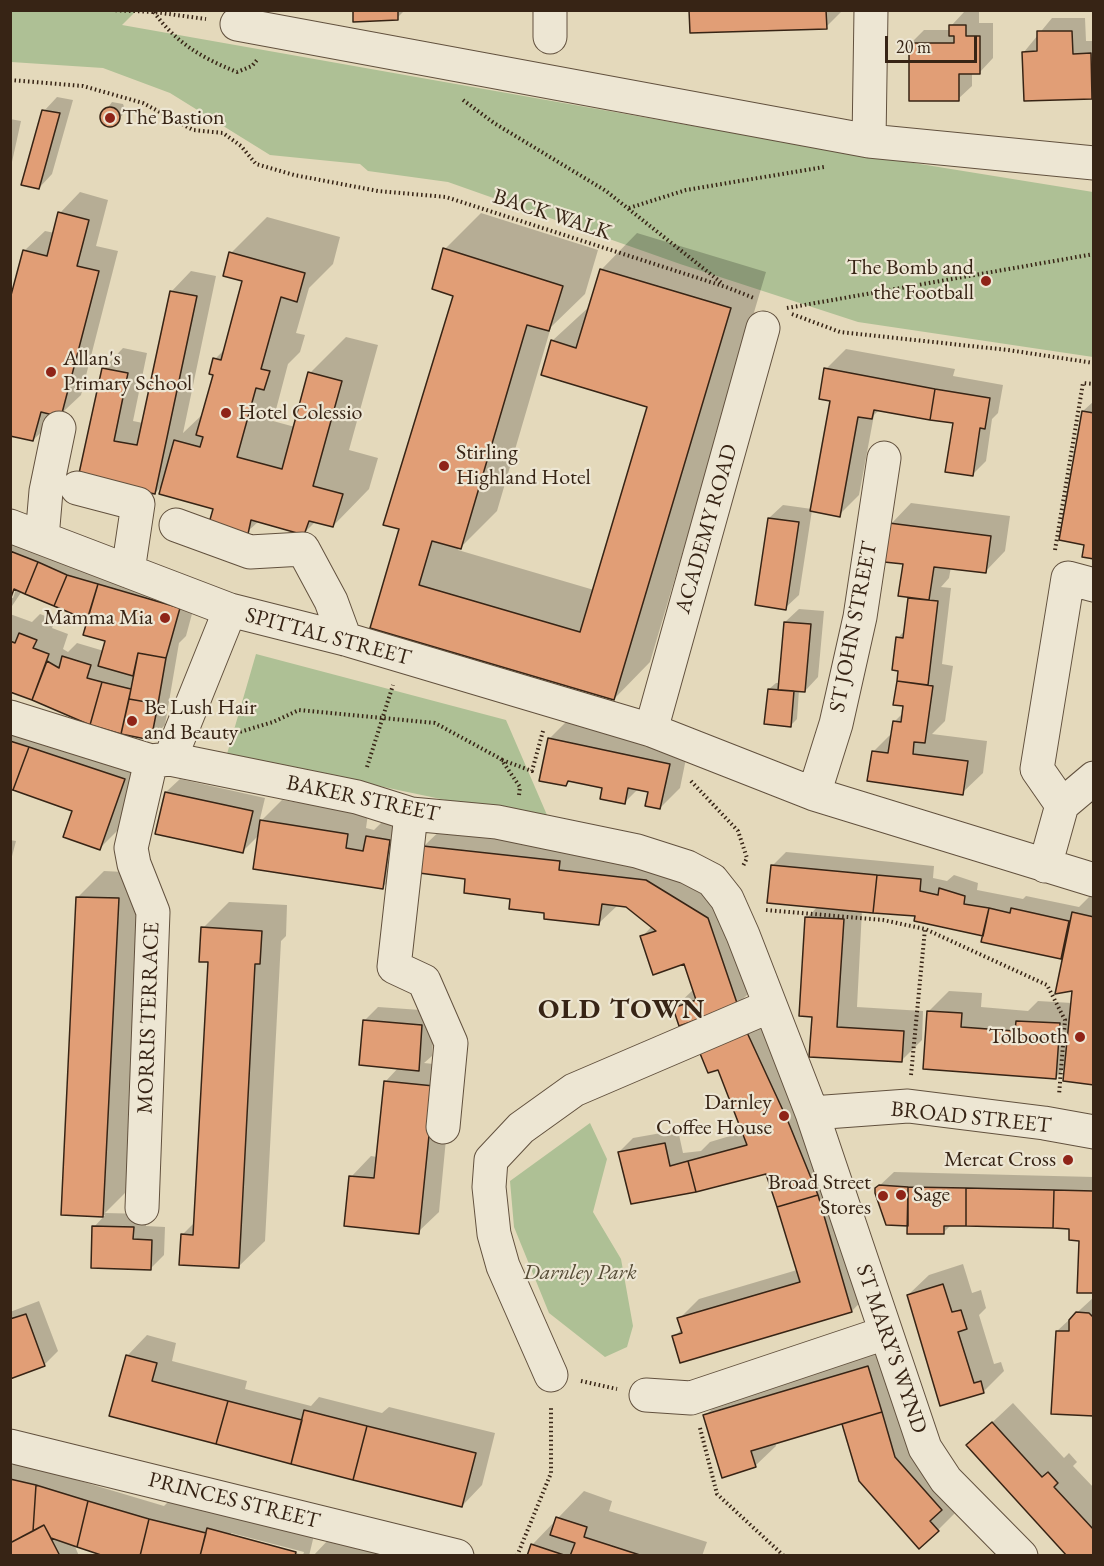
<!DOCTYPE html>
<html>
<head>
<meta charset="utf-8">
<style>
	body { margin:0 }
	#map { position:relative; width:1104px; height:1566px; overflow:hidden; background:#e4d9bb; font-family:"EB Garamond",serif }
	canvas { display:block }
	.frame { position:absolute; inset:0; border:12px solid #372415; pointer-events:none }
	.scale { position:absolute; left:885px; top:36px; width:92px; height:27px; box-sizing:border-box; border:3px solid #372415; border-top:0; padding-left:8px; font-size:18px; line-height:21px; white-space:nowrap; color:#372415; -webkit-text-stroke:4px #ede6d3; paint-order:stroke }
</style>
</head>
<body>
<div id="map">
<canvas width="1104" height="1566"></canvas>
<div class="frame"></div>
<div class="scale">20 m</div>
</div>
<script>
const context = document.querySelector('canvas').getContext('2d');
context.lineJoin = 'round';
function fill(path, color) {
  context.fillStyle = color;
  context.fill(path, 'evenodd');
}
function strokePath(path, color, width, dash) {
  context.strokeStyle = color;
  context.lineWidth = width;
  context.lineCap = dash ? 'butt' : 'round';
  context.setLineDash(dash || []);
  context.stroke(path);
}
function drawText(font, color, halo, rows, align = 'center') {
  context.font = font + ' "EB Garamond",serif';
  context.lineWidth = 4.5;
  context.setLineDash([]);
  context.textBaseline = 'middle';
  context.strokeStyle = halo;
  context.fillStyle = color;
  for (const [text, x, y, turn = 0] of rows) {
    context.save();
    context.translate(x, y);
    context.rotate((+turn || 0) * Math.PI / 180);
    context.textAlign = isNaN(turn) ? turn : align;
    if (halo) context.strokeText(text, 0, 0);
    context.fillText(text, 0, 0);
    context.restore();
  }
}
fill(new Path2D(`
	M10,11H136L122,25L784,142L1093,192V357L858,322L680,264L448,182L368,171L360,164L270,155L170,93L103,68L11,62Z
	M256,654L506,720L550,822L227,754Z
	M590,1123L607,1159L593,1212L621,1259L633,1326L627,1347L605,1357L549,1313L514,1227L510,1181Z`), '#aec095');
fill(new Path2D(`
	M354,10H405L397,18Z
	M690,10H843L826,27Z
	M964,12H979V23H993V58L980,72H972V86L958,99L911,43L924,30H951V26Z
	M1052,18H1085L1086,41H1094L1092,98L1024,52Z
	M57,97L73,100L52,174L39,188L44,111Z
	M112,102L123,104L126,112L110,126L103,122L101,117Z
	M10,119L21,121L10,171Z
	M80,192L108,200L96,246L118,251L81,395L33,440L24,251L45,231L55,233L60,213Z
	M481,213L598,250L585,294L551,327L497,511L458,550L594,590L649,406L552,341L590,306L601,270L637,233L766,272L650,662L614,699L372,627L401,528L455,295L445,249Z
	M267,217L340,237L333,264L309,288L296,333L305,335L300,352L288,364L273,421L295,427L310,373L346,337L378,345L349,450L378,458L369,489L333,526L316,521L304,533L259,521L247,532L214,508L164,484L155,493L80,477L103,369L123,348L147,353L133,421L143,423L171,292L191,271L216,276L183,433L205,412L215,374V359L226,348L244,280L231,253Z
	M846,349L955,369L953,376L1003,385L998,413L992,419L986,461L972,475L955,422L880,409L874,415L859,495L839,515L812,510L799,595L785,608L769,518L783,505L812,509L832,400L826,369Z
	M1094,401V557L1086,543L1083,411Z
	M911,503L1010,516L1005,551L985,572L951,567L949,578L941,587L951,588L942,664L953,666L945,721L932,734L987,741L983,773L962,793L873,752L893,732L894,722L904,712L905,705L895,704L900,670L898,638L905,630L911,596L905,563L891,524Z
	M10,532L199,588L186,636L179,643L165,725L151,739L91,724L10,691V614L32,622L40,614L56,620L52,628L68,634L63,649L68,652L77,643L104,651L107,640L91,615L87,618L22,591L10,609V598H13L18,583L15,582L10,596Z
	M799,609L824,611L818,677L805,691L799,690L797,719L791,725L769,689L776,683H780L785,622Z
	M10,716L144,759L120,828L100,848L74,810L10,788Z
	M569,719L689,744L680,788L660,808L650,791L638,789L624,803L604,787L571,780L566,785L549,739Z
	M180,779L265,798L259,823L282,800L368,814L366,828L374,830L387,817L410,820L402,867L382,888L260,834L242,852L166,792Z
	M451,820L734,892L763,979L737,1005L674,1008L694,989L685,962L642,937L652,926L627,906L618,905L599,923L546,911L467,877L424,846Z
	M10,840L16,841L10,864Z
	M786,852L934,866L933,878L947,881L954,875L978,883L977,890L1023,899L1026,896L1079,907L1094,892V1083L1066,1067L1056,1077L928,1012L949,991L982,993L981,1007L1028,1011L1038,1001L1072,1003L1074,989L1065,953L1061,957L916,915L862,910L857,1007L923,1011L922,1040L901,1061L813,1015L807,918L818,906L772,866Z
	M104,871L145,873L129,1189L105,1213L147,1214L146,1226L165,1227L164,1255L150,1269L94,1227L105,1215L62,1213L78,897Z
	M229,902L287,905L286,936L281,941L265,1241L238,1267L182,1235L195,1222L209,961L203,928Z
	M378,1007L435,1011L432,1056L424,1063L453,1066L439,1212L418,1232L351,1177L371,1156L377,1157L385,1082L399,1067L365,1020Z
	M764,1007L872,1290L852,1311L674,1337L682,1329L679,1319L699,1299L797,1270L767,1172L696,1190L619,1152L633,1138L678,1130L683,1153L701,1151L710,1142L743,1132L718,1068Z
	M894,1172L1094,1177V1292L1081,1239L1071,1227L952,1224L943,1233L909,1224L877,1188Z
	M963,1264L972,1293L981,1290L986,1308L979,1315L994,1364L1001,1362L1004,1371L983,1392L941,1404L908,1295L929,1275Z
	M1094,1297V1414L1057,1331Z
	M39,1301L58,1351L44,1365L10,1377V1312Z
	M147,1335L176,1343L172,1361L247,1381L245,1389L311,1406L319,1397L382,1413L389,1407L495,1433L482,1485L462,1506L111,1415L127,1356Z
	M888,1346L958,1510L938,1530L860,1480L843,1422L775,1443L776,1446L755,1466L705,1416L725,1396Z
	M1013,1403L1064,1458L1069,1453L1077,1462L1073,1466L1094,1488V1556L968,1445Z
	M14,1464L50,1472L164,1506L187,1483L315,1531L309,1556H111L74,1544L79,1556H12L10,1467ZM231,1533L304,1552L303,1555L231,1536Z
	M584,1491L612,1501L609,1511L707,1542L702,1556H528L532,1545Z
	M330,1538L390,1556H313Z`), '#0003');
const building = new Path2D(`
	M353,10H398V20L353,22Z
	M689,10H826L827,29L690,33Z
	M949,25H966V36H980V74H959V101H909V43H954V36H949Z
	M1037,31H1072L1073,54L1091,53L1092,99L1024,101L1022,52L1037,51Z
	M100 117a10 10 0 1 1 20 0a10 10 0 1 1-20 0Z
	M42,110L60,113L39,189L21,185Z
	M58,212L89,220L77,266L99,271L61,417L41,412L33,441L10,436V299L23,250L47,256Z
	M443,248L563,286L549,331L527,325L461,549L432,541L419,585L580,632L647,407L541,375L551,340L576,348L600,269L731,308L614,700L370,628L399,529L383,525L453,296L432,289Z
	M229,252L305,273L297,302L281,297L261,369L270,371L264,390L256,388L237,457L282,469L308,372L342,381L313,486L343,494L333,527L309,521L304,535L251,520L248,534L209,523L213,509L159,494L174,440L200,447L203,437L196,435L213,375L209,374L213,358L221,360L242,281L223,276Z
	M170,291L197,296L155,494L78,478L102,368L128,373L114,441L137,445Z
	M824,368L935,389L930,420L874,410L872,419L858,417L840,517L810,511L830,401L819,399Z
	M935,389L990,398L985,429L980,428L973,476L945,472L953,423L930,420Z
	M1082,411L1094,413V559L1082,557L1084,545L1059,540Z
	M768,518L799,522L786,610L755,605Z
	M889,523L991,536L986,573L934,567L929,600L898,596L903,564L884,562Z
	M10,551L38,562L25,594L14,589L10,600Z
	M38,562L67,575L54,606L25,594Z
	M67,575L98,584L87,620L54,606Z
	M98,584L180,608L166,658L138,653L133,676L98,666L105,641L83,635Z
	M908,598L938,601L928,685L897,681L898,671L892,670L896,637L903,638Z
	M784,622L811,624L805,692L778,690Z
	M19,633L37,640L33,648L49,654L32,700L10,692V641L15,643Z
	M138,653L166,658L158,704L129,699Z
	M62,656L91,665L87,678L102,682L90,725L32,700L47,661L59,668Z
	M897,681L933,686L925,743L914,742L913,754L968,761L963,795L867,781L872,751L888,753L893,721L901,722L903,706L893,705Z
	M102,682L131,689L121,734L90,725Z
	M768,689L794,691L791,727L764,724Z
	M129,699L158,704L151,740L121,734Z
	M548,738L670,764L660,809L645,806L648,792L628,788L625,804L600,799L602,788L568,781L566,786L539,781Z
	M10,741L29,747L13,790H10Z
	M29,747L125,779L100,850L63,837L72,811L13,790Z
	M165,792L253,811L243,853L155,834Z
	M260,820L348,834L346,848L363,851L366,836L390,840L383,889L253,869Z
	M423,846L560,861L559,870L646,880L708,918L738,1006L679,1026L673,1008L696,1000L684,964L653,975L640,936L656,931L626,907L602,904L599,925L544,919V913L509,909L510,899L464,893L465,879L419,873Z
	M771,865L877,875L873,913L767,903Z
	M877,875L921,879L920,891L938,895L939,888L965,896L964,904L989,908L983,936L914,921L915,916L873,913Z
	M76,897L119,898L103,1217L61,1215Z
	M989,908L1010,913L1011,908L1069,921L1061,959L981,942Z
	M1072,912L1094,917V1085L1063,1081L1072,991L1055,994Z
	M805,917L844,919L837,1027L904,1031L902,1062L809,1057L812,1017L799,1016Z
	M201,927L262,931L260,964H255L239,1268L179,1265L181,1234L193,1235L208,962H199Z
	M927,1011L962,1013L961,1027L1015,1031L1016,1021L1060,1023L1056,1079L923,1069Z
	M363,1020L422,1025L419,1071L359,1065Z
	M744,1026L787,1119L818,1195L777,1207L766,1174L696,1192L688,1161L747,1145L718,1070L708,1073L697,1046Z
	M384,1081L434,1086L419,1234L344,1226L349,1176L374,1178Z
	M665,1143L670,1166L688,1161L696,1192L631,1204L618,1152Z
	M879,1185L908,1187V1226L886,1225L875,1193V1188Z
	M908,1187L966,1188V1226H944V1234H907Z
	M966,1188L1054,1190L1053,1228L966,1226Z
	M1054,1190L1094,1191V1293H1077L1079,1241L1069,1240V1229L1053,1228Z
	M818,1195L852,1312L680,1363L672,1336L682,1333L677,1318L800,1282L777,1207Z
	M92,1226L134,1227L133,1239L152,1240L151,1270L91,1268Z
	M943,1284L952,1312L961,1310L967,1329L958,1332L974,1383L981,1381L984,1393L940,1406L907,1295Z
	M1076,1312L1089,1313L1093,1317L1094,1416L1051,1414L1056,1331H1069V1320Z
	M26,1314L45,1366L10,1379V1319Z
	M126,1355L157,1363L152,1381L228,1401L216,1444L109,1416Z
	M868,1366L882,1412L751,1451L756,1467L722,1478L703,1415Z
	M228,1401L302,1420L291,1464L216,1444Z
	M304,1410L367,1426L353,1480L291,1464Z
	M882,1412L895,1457L942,1510L930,1521L939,1531L919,1549L859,1481L842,1424Z
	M992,1422L1042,1477L1048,1472L1058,1483L1054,1487L1094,1530V1556H1067L966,1445Z
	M367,1426L476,1453L462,1507L353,1480Z
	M10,1479L36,1485L33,1531L10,1543Z
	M36,1485L88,1501L77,1547L51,1538L44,1525L33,1531Z
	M88,1501L149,1519L140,1556H104L77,1547Z
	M556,1517L587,1527L584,1537L643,1556H570L575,1543L550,1535Z
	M149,1519L206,1533L200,1556H140Z
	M44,1525L60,1556H11L10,1543Z
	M207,1528L296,1552L295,1556H200Z
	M531,1544L567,1556H527Z`);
fill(building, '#e19e76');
strokePath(building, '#372415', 1.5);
const minor = new Path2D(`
	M550,10V37
	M237,24L869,141L1094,163
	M869,141L871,10
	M77,488L138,504L128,571
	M176,525L250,552L303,549L331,601L345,639
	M10,526L230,610L345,639L651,730L814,794L1094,880
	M42,538L46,491L59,428
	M10,717L151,761L170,759L357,797L411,814L497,822L637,851L687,867L712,880L727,899L743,935L812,1113L925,1448L946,1480L1021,1556
	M651,730L763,328
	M170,759L230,610
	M814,794L836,724L860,617L884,458
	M1062,805L1037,769L1068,578L1094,585
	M411,814L394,967L424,981L451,1043L443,1127
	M1045,866L1062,805L1094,778
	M812,1113L908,1106L1044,1123L1094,1132
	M142,1208L153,912L134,864L131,848L151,761
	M551,1375L503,1266L494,1234L489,1187L491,1160L521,1128L574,1090L770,1006
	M646,1395L691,1398L885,1333
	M10,1446L457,1556`);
strokePath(minor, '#62513e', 35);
strokePath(new Path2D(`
	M111,10L154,12L206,19
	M154,12C176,43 202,58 237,72L252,66L257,60
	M10,80L83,86L143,103L193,130L223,133L241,146L256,164L294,175L378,191L446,197L726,287L754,298
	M463,100L494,123L606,191L723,284
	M629,208L686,190L824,167
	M787,308L1094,254
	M792,314L840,332L1008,350L1094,363
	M1055,550L1083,383L1094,384
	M223,737L273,722L299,710L435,723L501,759L520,787L519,795
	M502,760L532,771L543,731
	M367,767L393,685
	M691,781L738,831L747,858L743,866
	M766,910L883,920L925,929L1047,985L1065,1020L1059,1095
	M911,1075L925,929
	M581,1381L617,1389
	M700,1428L717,1494L784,1556
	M517,1556L551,1473V1407`), '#372415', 4, [1.5, 3]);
strokePath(minor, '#ede6d3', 33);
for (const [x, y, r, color] of [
	[110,118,6,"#8f2418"],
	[986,281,6,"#8f2418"],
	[51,372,6,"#8f2418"],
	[226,413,6,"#8f2418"],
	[444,466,6,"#8f2418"],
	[165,618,6,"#8f2418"],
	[132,721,6,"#8f2418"],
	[1080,1037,6,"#8f2418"],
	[784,1116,6,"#8f2418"],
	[1068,1160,6,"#8f2418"],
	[901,1195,6,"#8f2418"],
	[883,1196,6,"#8f2418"]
]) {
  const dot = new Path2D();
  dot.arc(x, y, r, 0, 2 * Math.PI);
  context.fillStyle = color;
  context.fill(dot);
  strokePath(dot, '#ede6d3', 2);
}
drawText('22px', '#372415', '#ede6d3', [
	["The Bastion",122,118],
	["The Bomb and",974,268,"right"],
	["the Football",974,293,"right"],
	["Allan's",63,359],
	["Primary School",63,384],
	["Hotel Colessio",238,413],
	["Stirling",456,453],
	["Highland Hotel",456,478],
	["Mamma Mia",153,618,"right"],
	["Be Lush Hair",144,708],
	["and Beauty",144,733],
	["Tolbooth",1068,1037,"right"],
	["Darnley",772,1103,"right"],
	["Coffee House",772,1128,"right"],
	["Mercat Cross",1056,1160,"right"],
	["Broad Street",871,1183,"right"],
	["Stores",871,1208,"right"],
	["Sage",913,1195]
], 'left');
drawText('22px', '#372415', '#ede6d3', [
	["BACK WALK",552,215,18],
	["ACADEMY ROAD",707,529,-74],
	["ST JOHN STREET",854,627,-79],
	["SPITTAL STREET",328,637,15],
	["BAKER STREET",363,799,12],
	["MORRIS TERRACE",149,1018,-88],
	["BROAD STREET",971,1118,6],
	["ST MARY'S WYND",891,1349,71],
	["PRINCES STREET",234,1501,14]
]);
drawText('italic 22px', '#554b35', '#ede6d3', [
	["Darnley Park",580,1273]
]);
context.letterSpacing = '1.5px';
drawText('bold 28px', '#372415', '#ede6d3', [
	["OLD TOWN",622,1010]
]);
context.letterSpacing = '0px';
</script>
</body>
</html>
